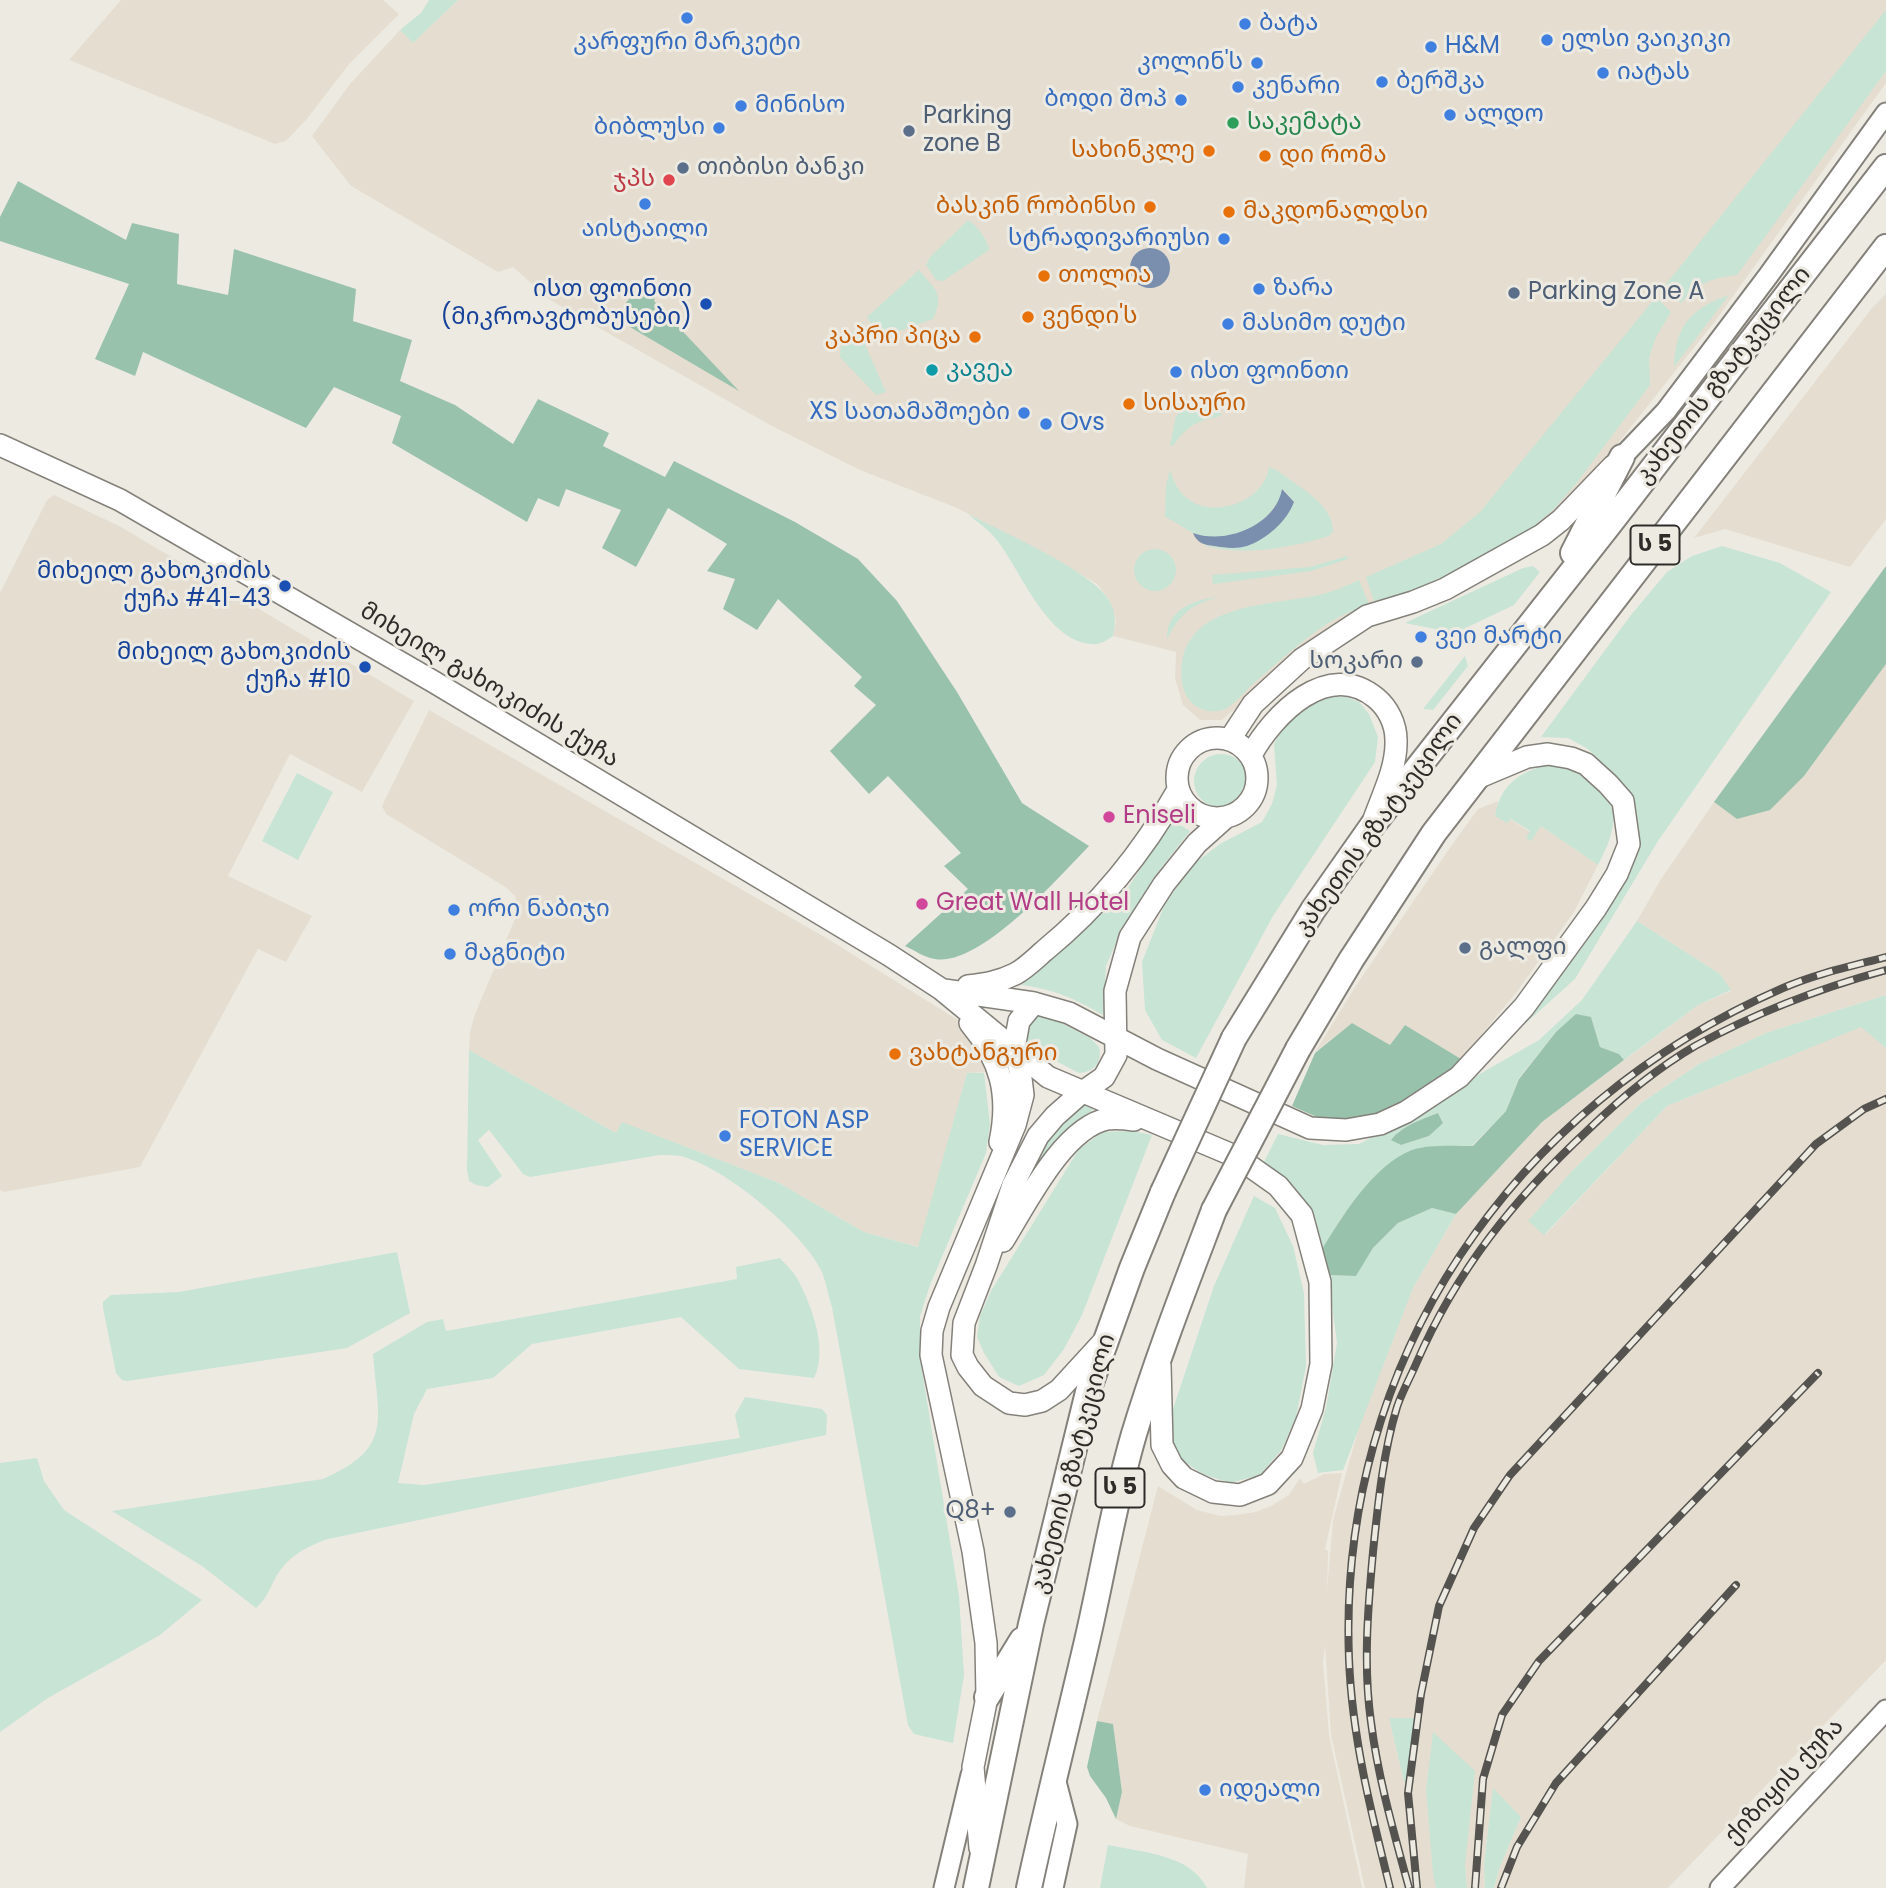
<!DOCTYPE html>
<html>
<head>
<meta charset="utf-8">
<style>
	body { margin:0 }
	canvas { display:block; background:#edeae2 }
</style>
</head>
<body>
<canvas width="1886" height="1888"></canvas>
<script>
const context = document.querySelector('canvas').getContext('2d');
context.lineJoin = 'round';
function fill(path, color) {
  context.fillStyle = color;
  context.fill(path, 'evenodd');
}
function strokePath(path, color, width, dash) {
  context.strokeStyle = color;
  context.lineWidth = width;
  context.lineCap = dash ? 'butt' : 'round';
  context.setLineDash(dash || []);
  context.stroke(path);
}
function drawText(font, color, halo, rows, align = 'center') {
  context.font = font + ' Poppins,"Noto Sans Georgian",sans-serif';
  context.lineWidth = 6;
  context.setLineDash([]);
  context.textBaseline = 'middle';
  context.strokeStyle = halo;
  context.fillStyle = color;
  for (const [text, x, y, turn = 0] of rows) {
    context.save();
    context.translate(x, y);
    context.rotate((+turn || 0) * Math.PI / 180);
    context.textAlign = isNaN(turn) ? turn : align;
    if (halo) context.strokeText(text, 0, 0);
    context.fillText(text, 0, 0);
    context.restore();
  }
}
fill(new Path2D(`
	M121,0H383L399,14L350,63L306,120L286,141L275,144L69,60Z
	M458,0H1886V83L1716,320L1580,491L1530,536L1307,645L1222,720H1200L1183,705L1175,678L1176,652L1113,636L1116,621L1110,601L1097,584L1072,569L957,508L860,470L770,425L550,300L513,267L498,272L351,186L312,136L350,84L400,30L413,43Z
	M1886,294V519L1850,567L1725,529L1694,538L1872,308Z
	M54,495L121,527L414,701L362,792L290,754L228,876L312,916L286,962L258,949L140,1167L4,1192L0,1190V593L47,500Z
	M1886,664V995L1766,1033L1699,1064L1641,1103L1573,1170L1545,1235L1667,1106L1862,1026L1886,1048V1660L1668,1888H1494L1499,1869L1521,1817L1493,1789L1484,1864L1485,1888H1467L1465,1865L1434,1732L1426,1790L1436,1888H1365L1331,1735L1325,1645L1323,1662L1329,1735L1362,1888H1244L1248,1854L1130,1826L1116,1819L1122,1792L1113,1725L1097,1721L1158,1486L1197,1510L1221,1516L1236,1515L1255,1512L1271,1506L1289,1495L1300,1478L1304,1484L1324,1474L1342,1473L1325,1549L1328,1551L1327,1591L1333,1520L1361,1420L1413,1288L1456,1214L1542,1122L1698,1005L1731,991L1720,974L1637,921L1661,879L1714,802L1737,819L1804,776ZM1389,1718H1418L1411,1781H1404Z
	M429,710L828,939L958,1020L974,1039L990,1072L967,1073L919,1247L864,1232L779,1183L623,1123L616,1133L469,1050L470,1032L475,1014L517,914L518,905L515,896L507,888L386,814L382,806Z
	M1498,801L1496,816L1510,819L1530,832L1527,838L1531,840L1541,826L1598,865L1574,912L1516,993L1461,1059L1405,1025L1390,1045L1352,1023L1315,1052L1357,984L1449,849L1478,809Z`), '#e5ded0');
fill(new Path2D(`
	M429,0H458L413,43L400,30L421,13Z
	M1886,10V71L1737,275C1711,278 1698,283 1681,303L1663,288Z
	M968,220C977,225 988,240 989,250L943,281L936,280L926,265L930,257Z
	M919,270C935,289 945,294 933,319L880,338L867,317Z
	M1729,295L1674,367C1675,326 1691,308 1729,295Z
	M1656,297L1671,312L1656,337L1649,358L1650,385L1575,485L1554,509L1522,536L1454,572L1406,593L1374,601L1366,577L1441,544L1480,512Z
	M862,322L875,341L865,345L886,392L876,395L840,357L841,345Z
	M1199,402L1211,405L1222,414C1217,418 1212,418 1205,420C1189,425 1182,433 1173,446L1170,445L1176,416L1188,406Z
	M1269,467L1278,471C1297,486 1334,504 1333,532L1329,536C1289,548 1242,557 1202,545L1229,548L1294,502L1283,489C1274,522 1233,544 1199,535C1188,532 1177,522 1165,517L1166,485L1170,470C1174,482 1179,494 1191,501C1218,518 1265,500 1269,467Z
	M968,514C1001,531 1092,571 1109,600C1116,612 1116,624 1113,636C1107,640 1100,645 1093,644C1047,643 1021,570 996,539C988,529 977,522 968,514Z
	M1722,546L1780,563L1831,592L1658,841L1575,979L1526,1023L1522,1019L1564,971L1601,917L1635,851L1637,813L1629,790L1588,749L1568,738L1541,737L1631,615L1667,572L1692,556Z
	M1134 570a21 21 0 1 1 42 0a21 21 0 1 1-42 0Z
	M1347,556L1348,559L1311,571L1213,584L1212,575L1310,567Z
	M1533,566L1540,572L1514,605L1455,633L1405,623L1523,568Z
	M1359,580L1369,604C1359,608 1349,612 1339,617C1309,633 1281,660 1255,682C1246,690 1237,702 1227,708C1212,716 1193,709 1186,695C1180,683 1180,666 1184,653C1202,599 1284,606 1330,592C1340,589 1349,584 1359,580Z
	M1220,596C1192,605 1181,612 1167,639C1167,607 1194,601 1220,596Z
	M1465,656L1468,666L1433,710L1423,709Z
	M1334,696L1347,697L1359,702L1369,714L1378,737L1375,762L1273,916L1196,1058L1162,1040L1145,1010L1142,962L1164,906L1191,866L1220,844L1262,822L1272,804L1277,785L1274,744L1286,721L1316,700Z
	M1194 781a27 27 0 1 1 54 0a27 27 0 1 1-54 0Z
	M1554,765C1559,765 1565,765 1570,766C1588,771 1611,795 1613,813C1615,832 1606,849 1598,865L1541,826L1531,841L1526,838L1530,831L1511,819L1507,823L1495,816C1500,784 1523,768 1554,765Z
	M297,773L333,792L298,860L262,841Z
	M1172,820L1190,831L1154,877L1118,938L1106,966L1103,1015C1073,998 1056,990 1022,985L1018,979L1045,963L1076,937L1126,891Z
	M1637,921L1720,974L1731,990L1698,1005L1624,1060L1619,1054L1600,1047L1591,1017L1556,1032L1519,1078L1506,1111L1472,1146L1433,1147L1386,1167L1342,1217L1321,1251C1304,1211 1302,1189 1263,1164L1278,1134L1323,1145L1359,1144L1415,1115L1471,1079L1539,1040L1582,1000ZM1438,1113L1443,1122L1429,1136L1401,1145L1398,1132Z
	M1886,995V1048L1861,1027L1667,1106L1544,1235L1528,1221L1573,1170L1641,1103L1699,1064L1766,1033Z
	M1039,1016L1052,1018L1090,1038L1099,1047L1100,1053C1099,1066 1092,1072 1079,1073L1029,1047C1022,1035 1026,1021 1039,1016Z
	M469,1050L616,1133L622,1122L779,1183L864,1232L918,1247L967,1073H984L990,1124L986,1153L930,1285L920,1316V1359L959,1596L964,1675L953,1743L914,1734L908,1725L832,1307C828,1295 826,1281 821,1270C802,1231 724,1167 681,1156C675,1155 666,1155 660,1155L530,1177L523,1174L489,1130L478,1140L502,1176L488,1187L476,1185L469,1181L467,1169Z
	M1075,1102L1089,1105L1093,1110C1050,1139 1035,1177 1009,1220L1037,1145Z
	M1132,1131L1152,1135L1082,1315L1064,1349L1044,1375L1019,1386L999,1377L984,1353L977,1337L980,1316L991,1291L1079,1149L1102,1132Z
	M1254,1196L1275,1208L1293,1246L1304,1293L1306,1366L1296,1417L1282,1449L1260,1475L1230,1483L1203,1474L1177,1457L1165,1433L1214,1286Z
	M1432,1208L1456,1214L1413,1288L1343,1470L1318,1473L1313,1453L1326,1408L1337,1343L1328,1275L1356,1276L1373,1248L1398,1223Z
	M397,1252L410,1313L347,1348L127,1381L122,1380L116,1373L103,1308V1302L111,1295L179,1292Z
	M780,1258C786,1265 794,1272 798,1280C812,1307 828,1349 814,1378L739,1369L681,1317L532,1344L493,1378L427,1389L414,1414L398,1483L424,1485L740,1438L735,1415L745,1397L822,1409L827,1415L826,1435L328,1539C307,1546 289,1556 277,1575C269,1589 268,1597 256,1608L202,1566L112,1511L323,1479C394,1448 378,1420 373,1354L427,1322L443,1319L446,1331L737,1279L736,1267Z
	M37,1458L44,1481L64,1510L202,1600L160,1635L48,1698L0,1732V1463Z
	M1389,1718H1418L1412,1781L1404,1782Z
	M1433,1732L1475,1771L1465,1865L1467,1888H1436L1433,1874L1426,1790Z
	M1493,1788L1521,1817L1499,1869L1494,1888H1485L1484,1864Z
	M1108,1845C1141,1852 1190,1854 1207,1888H1100Z`), '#c8e4d5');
fill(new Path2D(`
	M18,181L126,240L132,223L179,234L177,284L228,295L234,249L356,289L353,321L412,340L400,381L455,405L513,444L538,399L609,433L603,446L665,477L674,461L795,522L858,559L897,601L957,692L1022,803L1089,846C1059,877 980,967 935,959C925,958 914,950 905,946L968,889L944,866L961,853L888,776L869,794L830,751L876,705L854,686L862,677L778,599L757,630L723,609L735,579L707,571L727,544L668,508L636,567L602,548L621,510L566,489L559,507L538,498L527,522L392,443L401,416L334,387L306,428L143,352L135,376L95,359L129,284L0,241V217Z
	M637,290L657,291L654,301L739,391L630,327L625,317L624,305Z
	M1886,566V664L1804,776L1770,810L1737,819L1714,802Z
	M1576,1014L1591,1017L1600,1047L1619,1054L1624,1060L1542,1122L1456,1214L1432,1208L1398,1223L1373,1248L1356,1276L1328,1275L1321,1251C1341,1218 1373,1165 1412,1150C1430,1144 1454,1146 1473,1146L1506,1111L1519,1079L1556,1032Z
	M1352,1023L1390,1045L1405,1025L1461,1059L1447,1074L1378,1118L1350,1121L1319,1118L1292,1106L1315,1053Z
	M1438,1113L1443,1123L1429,1136L1401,1145L1391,1140C1403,1125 1421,1120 1438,1113Z
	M1097,1721L1113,1724L1122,1792L1116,1819L1106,1798L1090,1776L1087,1767Z`), '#99c2ac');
fill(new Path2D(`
	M1130 268a20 20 0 1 1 40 0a20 20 0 1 1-40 0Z
	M1282,489L1294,502C1287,521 1267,539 1247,546C1237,549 1225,548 1214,546C1204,545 1197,543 1193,533C1226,545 1276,525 1282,489Z`), '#7a8eae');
const tertiary = new Path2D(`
	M1622,457L1666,411L1768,276L1886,113
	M944,1888L971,1775
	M1053,1888L1067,1824L1055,1778
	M1720,1888L1886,1710`);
const secondary = new Path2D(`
	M0,445L120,500L434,682L889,955L941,989L1048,1077L1237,1157L1278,1186L1302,1215L1320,1282L1321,1364L1312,1409L1292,1458L1268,1484L1240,1495L1213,1492L1184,1478L1172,1465L1162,1445L1160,1365
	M1177 778a40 40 0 1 1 80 0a40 40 0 1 1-80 0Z
	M1230,739L1253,704L1302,659L1367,616L1413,602L1445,589L1542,535L1561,520L1613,466
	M1251,755C1273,715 1328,658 1376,698C1388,708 1396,724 1396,740C1397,767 1383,794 1374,819
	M968,986C985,984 999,982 1015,974C1025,969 1035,959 1044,951C1099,906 1143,852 1178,790
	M944,990L1034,1003L1069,1013L1157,1059L1310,1128L1346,1130L1380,1124L1406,1112L1459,1077L1524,1007L1596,908L1617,874L1629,844L1623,801L1608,784L1586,764L1571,758L1548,754L1527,757L1477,778
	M970,1023C1001,1060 1010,1095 1000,1142
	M1003,1241C1026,1204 1063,1128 1107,1119C1116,1118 1126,1119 1134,1120
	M1103,1342L1059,1390L1042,1401L1025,1405L1009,1403L983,1386L968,1367L962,1355L964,1323L986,1266L1013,1185L1038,1136L1055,1116L1081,1093L1104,1077L1116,1055L1115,991L1130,937L1164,884L1197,843L1225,818
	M980,1848L973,1767L987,1697L986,1643L973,1551L931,1355L932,1331L939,1307L1015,1125L1023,1095L1020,1070L1014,1049L1019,1021L1034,1003`);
const trunk = new Path2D(`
	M1573,553L1622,457
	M1234,1038L1313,910L1372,826L1608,526L1886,167
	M1298,1049L1351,960L1434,833L1886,247
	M987,1697L1022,1640
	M976,1888L1031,1624L1089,1388L1132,1268L1163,1192
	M1029,1888C1047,1805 1068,1723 1087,1641C1103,1572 1114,1502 1134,1434C1157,1358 1186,1284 1214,1210`);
strokePath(tertiary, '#84817a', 23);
strokePath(secondary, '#84817a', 24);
strokePath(trunk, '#84817a', 28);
strokePath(tertiary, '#fff', 19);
strokePath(secondary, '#fff', 21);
strokePath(trunk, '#fff', 24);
const rail = new Path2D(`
	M1390,1888C1371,1812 1352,1737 1349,1659C1337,1360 1512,1106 1783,988C1815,974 1852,966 1886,957
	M1409,1888C1394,1833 1378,1778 1371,1722C1363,1666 1368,1607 1373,1552C1378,1504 1383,1453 1397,1407C1402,1392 1410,1378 1416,1364C1457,1269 1514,1199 1589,1129C1621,1098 1656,1069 1695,1046C1755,1013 1820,988 1886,970
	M1417,1888L1408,1793L1421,1694L1439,1606L1474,1528L1510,1475L1816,1144L1864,1109L1886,1099
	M1475,1888L1483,1779L1502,1715L1539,1661L1818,1373
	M1501,1888L1517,1847L1556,1783L1736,1585`);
strokePath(rail, '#54534f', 8);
strokePath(rail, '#edeae2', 5, [16]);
const trunkBridge = new Path2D(`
	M1163,1192L1234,1038
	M1214,1210L1298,1049`);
strokePath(trunkBridge, '#84817a', 28, []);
strokePath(trunkBridge, '#fff', 24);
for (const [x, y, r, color] of [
	[687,18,7,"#3f7fe0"],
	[1245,24,7,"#3f7fe0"],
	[1547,40,7,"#3f7fe0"],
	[1431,47,7,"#3f7fe0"],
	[1257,63,7,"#3f7fe0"],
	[1603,73,7,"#3f7fe0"],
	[1382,82,7,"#3f7fe0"],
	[1238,87,7,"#3f7fe0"],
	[1181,100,7,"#3f7fe0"],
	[741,106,7,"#3f7fe0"],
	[1450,115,7,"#3f7fe0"],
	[1233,123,7,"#2e9e5b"],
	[719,128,7,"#3f7fe0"],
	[909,131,7,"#5c6f8a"],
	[1209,151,7,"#e8710a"],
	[1265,156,7,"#e8710a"],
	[683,168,7,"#5c6f8a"],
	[669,180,7,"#e0444e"],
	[645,204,7,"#3f7fe0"],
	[1150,207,7,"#e8710a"],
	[1229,212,7,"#e8710a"],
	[1224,239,7,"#3f7fe0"],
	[1044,276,7,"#e8710a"],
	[1259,289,7,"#3f7fe0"],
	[1514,293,7,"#5c6f8a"],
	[706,304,7,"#1a4fb4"],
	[1028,317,7,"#e8710a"],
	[1228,324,7,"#3f7fe0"],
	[975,337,7,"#e8710a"],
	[932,370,7,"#0f9aa8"],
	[1176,372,7,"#3f7fe0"],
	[1129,404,7,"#e8710a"],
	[1024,413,7,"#3f7fe0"],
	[1046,424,7,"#3f7fe0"],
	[285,586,7,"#1a4fb4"],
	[1421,637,7,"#3f7fe0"],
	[1417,662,7,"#5c6f8a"],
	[365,667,7,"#1a4fb4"],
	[1109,817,7,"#d1479c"],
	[922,904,7,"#d1479c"],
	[454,910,7,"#3f7fe0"],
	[1465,948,7,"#5c6f8a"],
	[450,954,7,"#3f7fe0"],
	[895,1054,7,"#e8710a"],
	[725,1136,7,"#3f7fe0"],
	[1010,1512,7,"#5c6f8a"],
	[1205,1790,7,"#3f7fe0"]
]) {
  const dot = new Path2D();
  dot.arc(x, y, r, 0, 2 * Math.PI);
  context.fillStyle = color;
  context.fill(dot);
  strokePath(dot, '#edeae2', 2.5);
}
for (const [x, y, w] of [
	[1655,545,49],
	[1120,1488,49]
]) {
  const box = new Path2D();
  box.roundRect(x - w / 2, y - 19.5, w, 39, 5);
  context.fillStyle = '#edeae2';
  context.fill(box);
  strokePath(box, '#2d2c29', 2);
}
drawText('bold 23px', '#2d2c29', null, [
	["ს 5",1655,545],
	["ს 5",1120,1488]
]);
drawText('24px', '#366cbe', '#edeae2', [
	["ბატა",1259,24],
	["ელსი ვაიკიკი",1561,40],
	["კარფური მარკეტი",687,43,"center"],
	["H&M",1445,47],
	["კოლინ'ს",1243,63,"right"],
	["იატას",1617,73],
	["ბერშკა",1396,82],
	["კენარი",1252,87],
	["ბოდი შოპ",1167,100,"right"],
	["მინისო",755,106],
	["ალდო",1464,115],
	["ბიბლუსი",705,128,"right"],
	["აისტაილი",645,230,"center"],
	["სტრადივარიუსი",1210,239,"right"],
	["ზარა",1273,289],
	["მასიმო დუტი",1242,324],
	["ისთ ფოინთი",1190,372],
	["XS სათამაშოები",1010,413,"right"],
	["Ovs",1060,424],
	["ვეი მარტი",1435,637],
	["ორი ნაბიჯი",468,910],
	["მაგნიტი",464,954],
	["FOTON ASP",739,1122],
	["SERVICE",739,1150],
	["იდეალი",1219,1790]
], 'left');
drawText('24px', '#4e5e75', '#edeae2', [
	["Parking",923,117],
	["zone B",923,145],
	["თიბისი ბანკი",697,168],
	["Parking Zone A",1528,293],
	["სოკარი",1403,662,"right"],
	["გალფი",1479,948],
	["Q8+",996,1512,"right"]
], 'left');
drawText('24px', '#27864d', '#edeae2', [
	["საკემატა",1247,123]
], 'left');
drawText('24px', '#c56008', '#edeae2', [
	["სახინკლე",1195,151,"right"],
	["დი რომა",1279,156],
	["ბასკინ რობინსი",1136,207,"right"],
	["მაკდონალდსი",1243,212],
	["თოლია",1058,276],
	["ვენდი'ს",1042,317],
	["კაპრი პიცა",961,337,"right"],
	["სისაური",1143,404],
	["ვახტანგური",909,1054]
], 'left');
drawText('24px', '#be3a42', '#edeae2', [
	["ჯპს",655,180]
], 'right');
drawText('24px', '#164399', '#edeae2', [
	["ისთ ფოინთი",692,290],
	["(მიკროავტობუსები)",692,318],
	["მიხეილ გახოკიძის",271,572],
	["ქუჩა #41-43",271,600],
	["მიხეილ გახოკიძის",351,653],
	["ქუჩა #10",351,681]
], 'right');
drawText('24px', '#0d838f', '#edeae2', [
	["კავეა",946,370]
], 'left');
drawText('24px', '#2d2c29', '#edeae2', [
	["კახეთის გზატკეცილი",1724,376,-52],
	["მიხეილ გახოკიძის ქუჩა",489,686,31],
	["კახეთის გზატკეცილი",1379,825,-54],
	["კახეთის გზატკეცილი",1074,1464,-75],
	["ქიზიყის ქუჩა",1785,1782,-47]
]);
drawText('24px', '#b23c85', '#edeae2', [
	["Eniseli",1123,817],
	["Great Wall Hotel",936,904]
], 'left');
</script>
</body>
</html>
